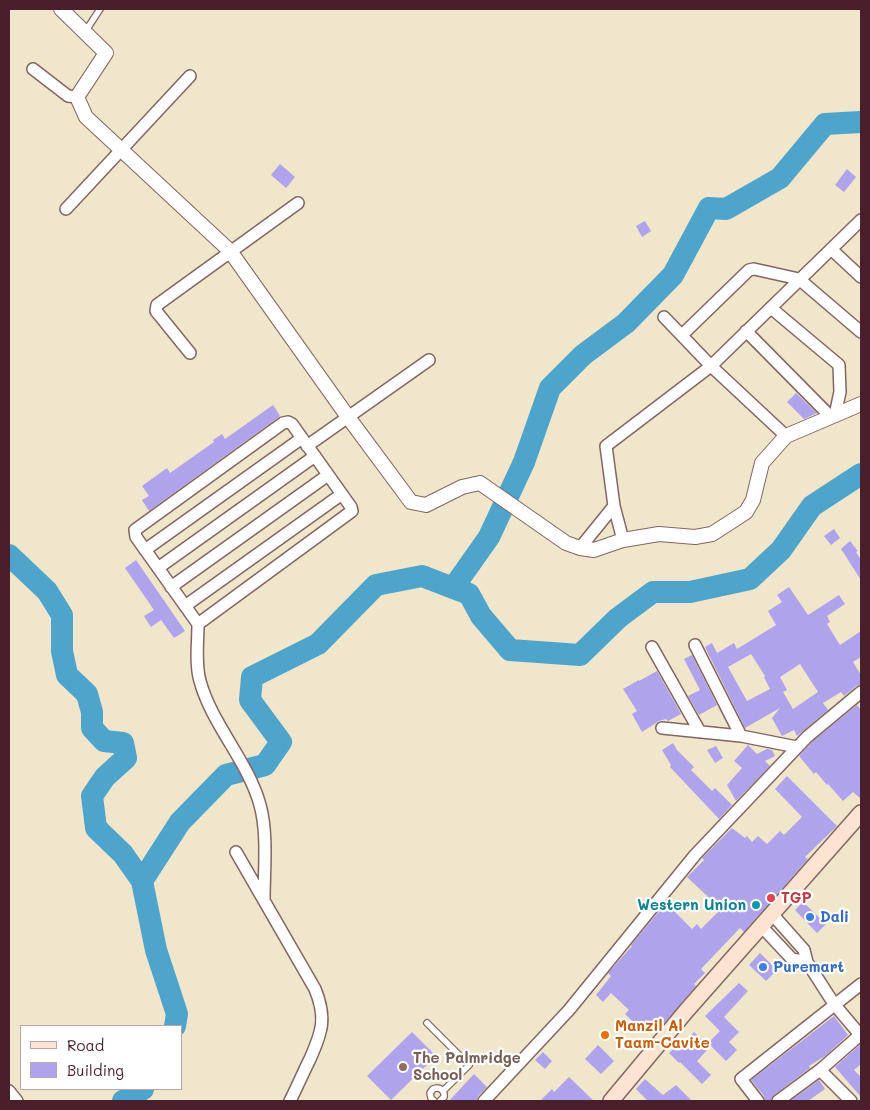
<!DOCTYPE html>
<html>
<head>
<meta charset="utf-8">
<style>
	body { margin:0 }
	#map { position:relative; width:870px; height:1110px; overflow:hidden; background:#efe6cb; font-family:Mali,sans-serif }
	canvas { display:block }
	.frame { position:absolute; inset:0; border:10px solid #4a1f2b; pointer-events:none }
	.legend { position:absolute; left:20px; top:1025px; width:162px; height:65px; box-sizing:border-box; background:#fff; border:1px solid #b7a5aa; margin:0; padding:6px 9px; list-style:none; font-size:15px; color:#4a1f2b }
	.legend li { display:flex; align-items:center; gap:10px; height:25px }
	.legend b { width:25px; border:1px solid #b7a5aa }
</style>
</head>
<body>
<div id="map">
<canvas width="870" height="1110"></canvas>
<div class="frame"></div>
<ul class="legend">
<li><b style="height:6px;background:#fde4d1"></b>Road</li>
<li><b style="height:14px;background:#afa4eb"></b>Building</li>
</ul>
</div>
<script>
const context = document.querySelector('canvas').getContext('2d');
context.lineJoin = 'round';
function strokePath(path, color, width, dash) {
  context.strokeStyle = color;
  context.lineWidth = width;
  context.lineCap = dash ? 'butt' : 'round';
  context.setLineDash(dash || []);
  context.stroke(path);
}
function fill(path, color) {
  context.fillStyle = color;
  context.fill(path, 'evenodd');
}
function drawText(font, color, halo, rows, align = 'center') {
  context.font = font + ' Mali,sans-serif';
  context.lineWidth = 4.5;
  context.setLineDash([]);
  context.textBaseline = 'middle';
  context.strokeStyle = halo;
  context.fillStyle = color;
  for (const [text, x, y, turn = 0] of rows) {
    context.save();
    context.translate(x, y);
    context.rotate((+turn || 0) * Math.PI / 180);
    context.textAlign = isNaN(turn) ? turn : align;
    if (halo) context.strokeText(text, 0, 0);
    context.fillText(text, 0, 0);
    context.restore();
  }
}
strokePath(new Path2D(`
	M9,555L47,591L62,615V651L67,675L87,694L92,712V728L104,741L123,743L126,758L105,777L92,796L96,828L123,854L142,881
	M453,588L489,537L524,462L550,388L583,355L626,323L673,275L709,208L726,209L780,178L825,124L861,122
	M175,1026L177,1014L156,950L142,881L180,822L226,775L265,765L281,742L250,700L252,677L318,644L376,585L422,576L469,594L481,616L510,650L580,655L618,618L653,592H690L750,579L781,550L812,506L861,474
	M123,1101L143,1089`), '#4fa4cb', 22);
fill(new Path2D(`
	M280,164L295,177L286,188L271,175Z
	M847,169L856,177L844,192L835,185Z
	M645,221L651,231L642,237L636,226Z
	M796,393L817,413L804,419L787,402Z
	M273,405L280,416L149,511L142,500L149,496L142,486L167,468L170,473L214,442L213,440L222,434L225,439Z
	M834,529L840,538L831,545L824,536Z
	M850,541L858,551L856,552L861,560V580L841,549Z
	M136,560L185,631L174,638L161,620L151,627L144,616L154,610L125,568Z
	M789,587L808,615L839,595L845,604L827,616L830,622L827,624L840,645L861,631V657L853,662L861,675V685L856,686L844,696L841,692L823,703L828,710L797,736L794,730L782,736L772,718L780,708L745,728L705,647L712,643L717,653L734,643L737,649L776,625L768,611L782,602L777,595ZM751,654L765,676L764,677L770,689L747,701L728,667ZM800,664L818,692L793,709L783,692L787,690L780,677Z
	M692,655L717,705L699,715L688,696L700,690L684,659Z
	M657,671L681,714L668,721L666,719L659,721L642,732L632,714L637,711L623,689L639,680V681Z
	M857,705L861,710V799L853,792L843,801L828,784L827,785L816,772L814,774L799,756L812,742Z
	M673,743L677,750L694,767L691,770L712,791L715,788L732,805L719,819L670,767L671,765L662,750Z
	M748,745L757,754L767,749L772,750L775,756L765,761L770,766L736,801L727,785L742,768L734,761Z
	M716,746L723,758L715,763L707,750Z
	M787,776L837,826L805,857L808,859L744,932L740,928L701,969L705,973L694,984L696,986L656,1033L650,1027L644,1033L625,1014L629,1010L611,993L603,1002L596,995L611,976L608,973L632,946L631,945L666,903L692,929L697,924L701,929L721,909L687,877L704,860L702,858L732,828L745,838L747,836L752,842L758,836L767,844L780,831L784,835L802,817L775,789Z
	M803,902L826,924L817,933L795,910Z
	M760,953L777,970L766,981L749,965Z
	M739,983L748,991L724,1017L739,1032L729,1042L737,1050L726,1061L708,1043L720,1031L705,1016Z
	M834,1016L848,1035L825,1056L809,1066L810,1068L774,1095L771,1101H765L764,1096L751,1080Z
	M412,1032L436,1056L391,1100L367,1076Z
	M694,1032L710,1047L697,1061L711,1075L702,1084L680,1062L679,1063L669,1053L683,1040L685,1042Z
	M861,1044V1064L854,1070L861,1077V1097L835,1067Z
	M598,1045L614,1061L601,1074L585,1059Z
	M543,1052L552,1061L545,1069L535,1060Z
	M474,1074L487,1087L478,1096L477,1101H449Z
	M569,1077L594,1101H540L552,1089L554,1092Z
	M645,1079L663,1095L676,1085L692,1101H648L636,1089Z
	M819,1080L825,1089L808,1101H790Z`), '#afa4eb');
const service = new Path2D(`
	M85,32L100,9
	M427,1023L469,1065L443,1091
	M434,1101L431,1098L430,1093L433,1089C439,1086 445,1090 444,1097L440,1101`);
const minor = new Path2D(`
	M33,69L68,96L77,97
	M66,209L190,76
	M831,249L861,277
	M771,308L839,365L840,392L835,415
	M664,317L711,366L786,436
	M746,331L831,417
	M682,335L749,270L754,269L799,279L861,332
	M190,353L156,311L157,305L298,203
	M288,422L292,424L351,507L352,511L198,624L136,537L135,530L283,423Z
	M307,446L429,360
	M623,540L614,506L606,446L711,366L861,220
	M580,548L614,506
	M145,550L302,438
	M158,568L315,456
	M171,587L328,475
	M185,606L342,494
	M198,624C198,642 195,664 200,681C212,725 248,761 260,805C268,833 264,871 264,900
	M695,645L741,736
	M652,647L700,732
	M662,728L741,736L797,747
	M236,852L315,989C327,1018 322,1032 310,1059C303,1073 297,1087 290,1101
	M772,914L804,950L807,962L834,1004L861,1036
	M762,927L792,959L807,962
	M820,1070L851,1101
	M9,1091L17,1101
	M484,1101L569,1010L695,855L807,737L861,692
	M758,1101L741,1079L861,984
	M778,1101L820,1070L860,1035`);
const tertiary = new Path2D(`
	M61,9L106,53L77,97L86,117L230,251L348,417L411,502L426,505L462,487L480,483L566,543L580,548L594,550L623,540L659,534L695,537L712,534L746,512L753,500L762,463L786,436L861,404`);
const secondary = new Path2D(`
	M611,1101L687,1010L861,813`);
strokePath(service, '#846563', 8);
strokePath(minor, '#846563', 14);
strokePath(tertiary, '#846563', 16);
strokePath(secondary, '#846563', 18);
strokePath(service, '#fff', 5.5);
strokePath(minor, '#fff', 11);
strokePath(tertiary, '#fff', 14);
strokePath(secondary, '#fde4d1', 15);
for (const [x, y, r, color] of [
	[771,898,5,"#e0444e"],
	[756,905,5,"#0f9aa8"],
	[810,917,5,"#3f7fe0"],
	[763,967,5,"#3f7fe0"],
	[605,1035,5,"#e8710a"],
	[403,1067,5,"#8d6e63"]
]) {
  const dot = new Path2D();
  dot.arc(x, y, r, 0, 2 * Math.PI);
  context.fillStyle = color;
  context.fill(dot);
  strokePath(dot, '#fff', 2);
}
drawText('bold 15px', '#be3a42', '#fff', [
	["TGP",781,898]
], 'left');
drawText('bold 15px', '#0d838f', '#fff', [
	["Western Union",746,905]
], 'right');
drawText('bold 15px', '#366cbe', '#fff', [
	["Dali",820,917],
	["Puremart",773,967]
], 'left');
drawText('bold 15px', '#c56008', '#fff', [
	["Manzil Al",615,1026],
	["Taam-Cavite",615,1043]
], 'left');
drawText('bold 15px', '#785e54', '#fff', [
	["The Palmridge",413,1058],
	["School",413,1075]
], 'left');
</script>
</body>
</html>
